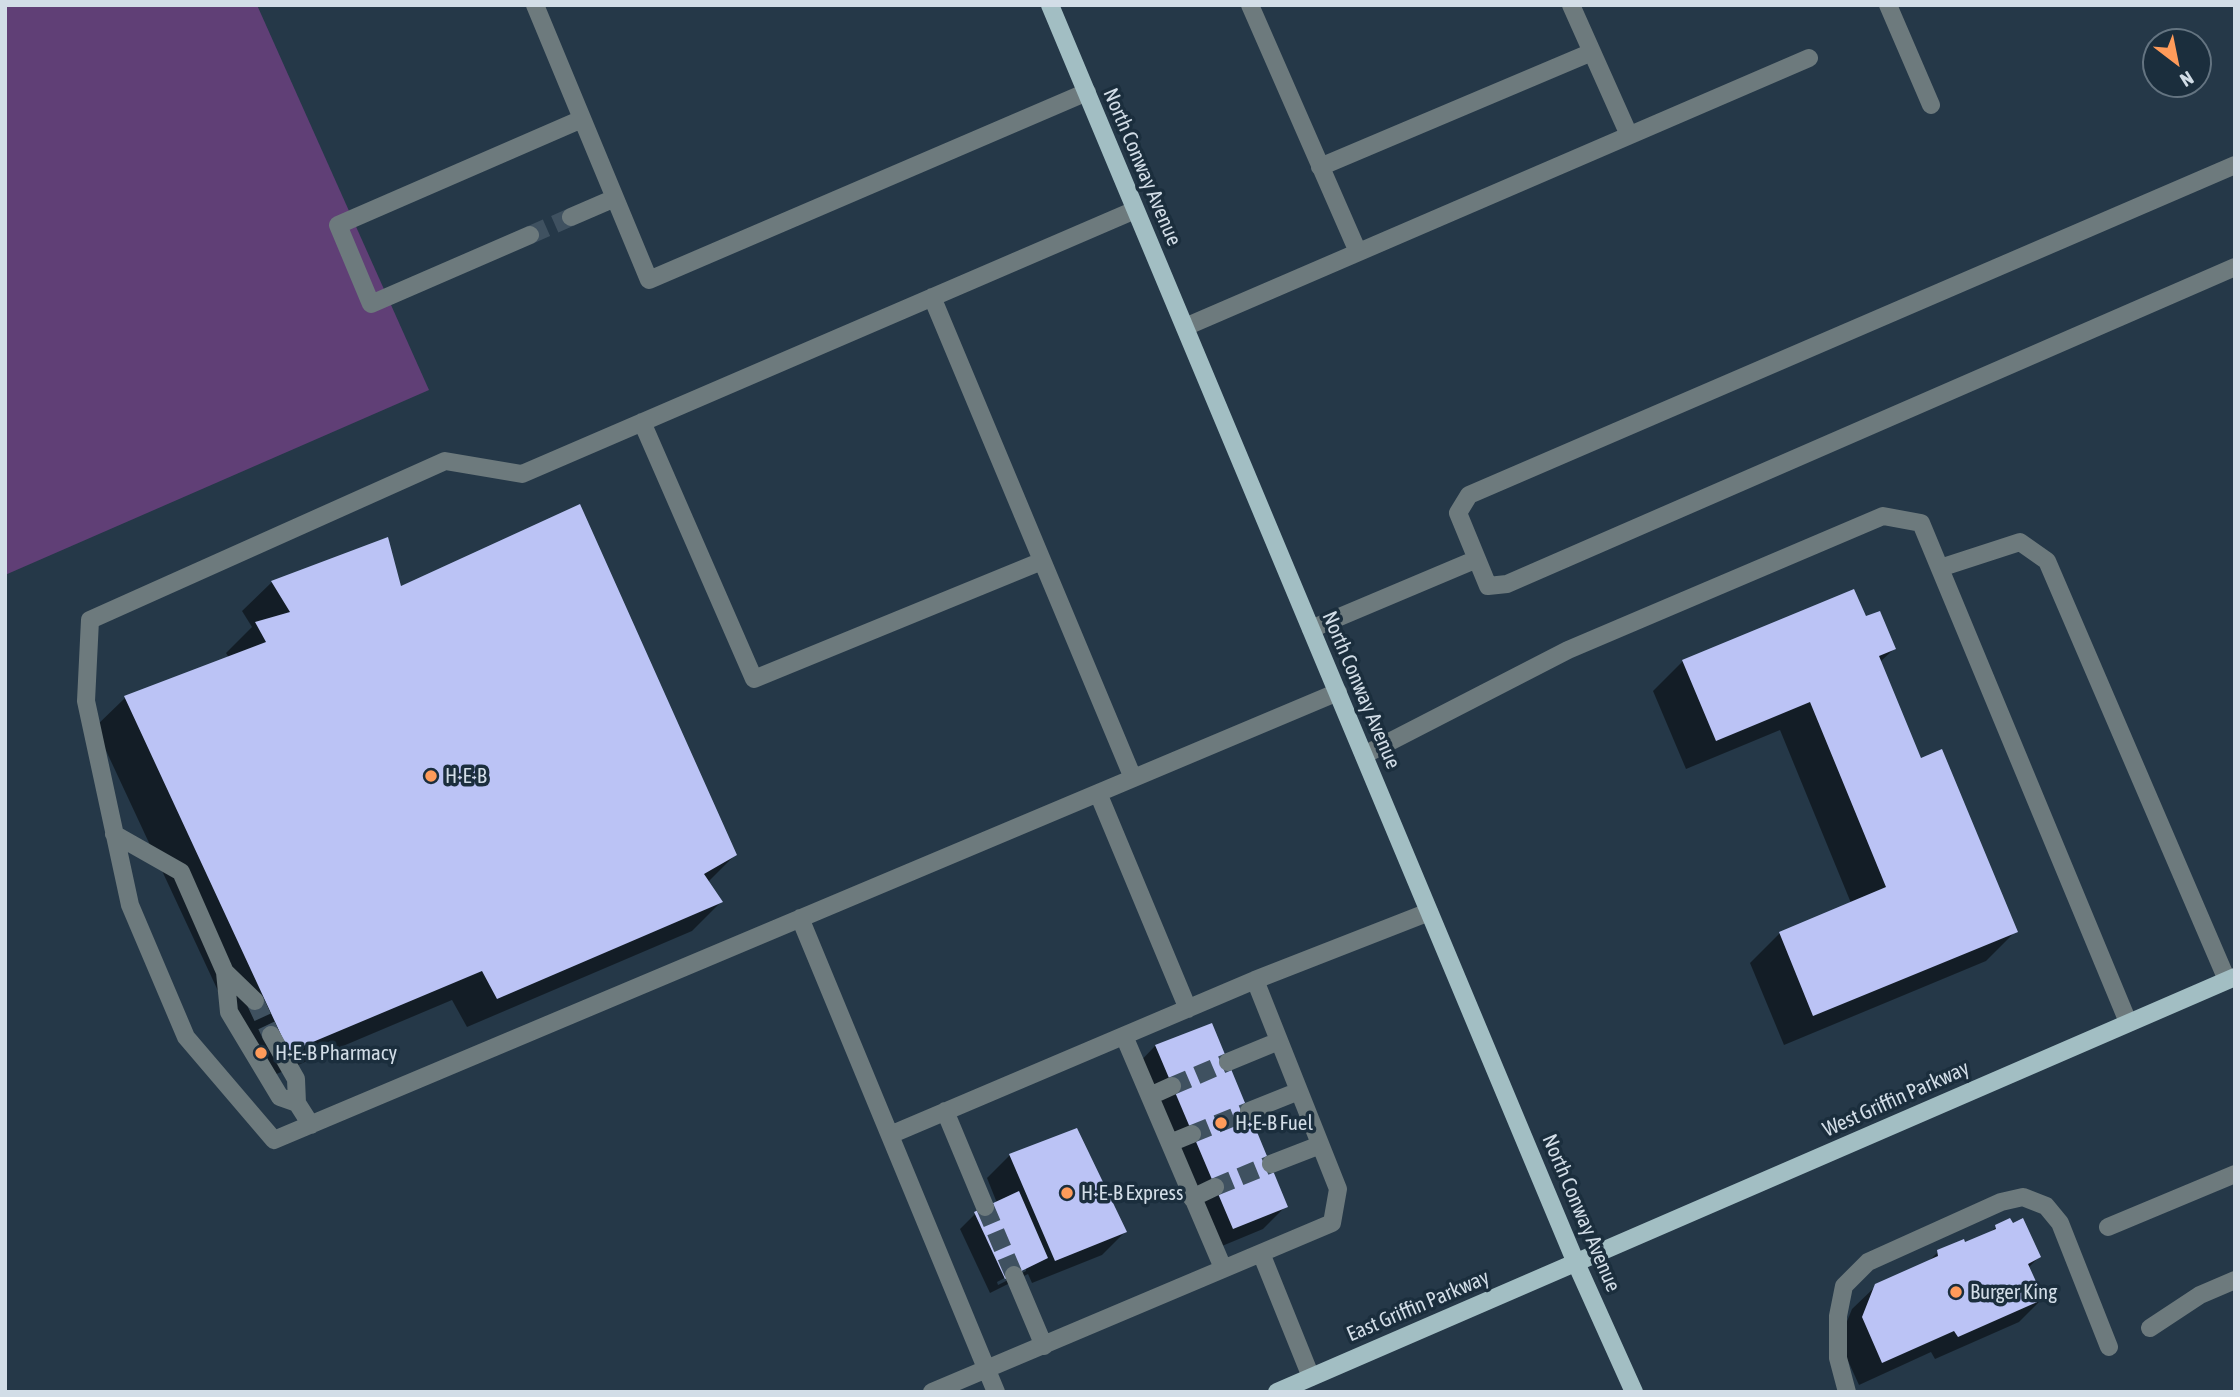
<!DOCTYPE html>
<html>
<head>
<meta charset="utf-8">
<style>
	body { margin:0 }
	#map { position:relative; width:2240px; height:1397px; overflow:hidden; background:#253848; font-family:"Asap Condensed",sans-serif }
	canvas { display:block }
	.frame { position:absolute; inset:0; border:7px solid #d2dde7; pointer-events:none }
	.north { position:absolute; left:2142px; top:28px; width:70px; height:70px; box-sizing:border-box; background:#1b2e3d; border:2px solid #647481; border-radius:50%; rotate:148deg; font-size:19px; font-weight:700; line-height:28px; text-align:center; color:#d2dde7 }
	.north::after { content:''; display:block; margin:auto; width:24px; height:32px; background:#ff9b5a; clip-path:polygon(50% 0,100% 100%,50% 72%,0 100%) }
</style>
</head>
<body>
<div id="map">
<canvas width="2240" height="1397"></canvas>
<div class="frame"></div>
<div class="north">N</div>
</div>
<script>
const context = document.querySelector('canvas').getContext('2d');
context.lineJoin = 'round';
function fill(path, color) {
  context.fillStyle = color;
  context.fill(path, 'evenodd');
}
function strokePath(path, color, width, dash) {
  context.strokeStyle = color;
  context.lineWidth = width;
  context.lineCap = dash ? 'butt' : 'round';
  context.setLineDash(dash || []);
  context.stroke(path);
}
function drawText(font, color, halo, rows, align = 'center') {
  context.font = font + ' "Asap Condensed",sans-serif';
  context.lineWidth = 7;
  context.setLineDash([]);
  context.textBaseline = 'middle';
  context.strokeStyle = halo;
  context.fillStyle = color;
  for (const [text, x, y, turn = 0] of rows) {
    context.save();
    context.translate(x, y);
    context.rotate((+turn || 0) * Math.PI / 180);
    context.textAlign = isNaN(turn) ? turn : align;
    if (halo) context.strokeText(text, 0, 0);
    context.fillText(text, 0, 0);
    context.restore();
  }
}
fill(new Path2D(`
	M5,5H257L429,390L5,575Z`), '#603f76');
fill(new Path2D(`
	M272,582L400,588L735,855L708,882L721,902L692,931L467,1027L452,1000L260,1081L95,727L125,698L229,658L226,653L252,627L242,611Z
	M1865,619L1894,649L1880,662L1920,760L2015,932L1986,961L1784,1045L1750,963L1780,933L1851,903L1780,730L1686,769L1653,691L1683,661Z
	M1211,1026L1286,1206L1263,1229L1210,1251L1133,1069L1155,1046Z
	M1076,1131L1125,1232L1102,1255L1032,1283L1028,1274L990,1293L960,1229L975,1214L997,1203L987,1178L1010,1155ZM1026,1267V1271L998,1285L997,1282Z
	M1996,1227L2039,1257L2028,1268L2042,1299L2019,1322L1935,1359L1931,1352L1859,1385L1839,1341L1852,1309L1876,1286L1927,1263L1938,1252L1964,1245L1988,1235Z`), '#0007');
fill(new Path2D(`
	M580,504L737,855L704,874L723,902L497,999L482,971L289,1052L124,696L266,642L255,622L290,612L271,581L388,537L401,586Z
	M1854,589L1866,616L1880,611L1896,649L1879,656L1921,758L1942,749L2018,932L1813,1016L1779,932L1886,887L1810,702L1716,741L1682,660Z
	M1212,1023L1288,1207L1233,1229L1155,1045Z
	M1077,1128L1127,1232L1055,1261L1009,1154Z
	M1019,1191L1048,1258L1005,1279L974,1212Z
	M2010,1218L2013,1223L2023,1218L2041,1257L2028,1264L2044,1299L1958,1337L1954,1331L1882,1363L1862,1317L1875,1284L1938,1256L1937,1250L1964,1239L1965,1242L1996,1229L1995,1225Z`), '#bbc3f5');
strokePath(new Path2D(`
	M530,235L571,217
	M255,1001L271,1035
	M1172,1086L1228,1062
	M1192,1134L1249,1111
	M1215,1187L1271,1164
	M985,1207L1014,1275`), '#3f5160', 18, [18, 9]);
strokePath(new Path2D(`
	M535,5L649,280L1087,92
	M1250,5L1358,252
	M1571,5L1629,135
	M1888,5L1931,105
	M2235,165L1469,495L1458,513L1488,586L1507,584L2235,267
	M1320,167L1592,52
	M1135,210L522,474L445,461L90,620L86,701L130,905L186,1037L274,1140L1338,692
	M571,217L615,198
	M530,235L371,304L338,225L582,119
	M932,297L1133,778
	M1185,327L1809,58
	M642,422L754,679L1042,561
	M1940,568L2020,542L2047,561L2227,980
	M1311,629L1477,559
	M1364,755L1568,650L1883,516L1921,523L2128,1022
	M1098,793L1188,1009
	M114,834L181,872L225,972L255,1001
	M800,918L996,1392
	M225,972L229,1012L280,1097L297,1103
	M1255,980L1429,912
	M271,1035L296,1079L297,1103L311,1125
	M1124,1036L1223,1268
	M1228,1062L1279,1041
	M1150,1096L1172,1086
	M945,1111L985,1207
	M1249,1111L1299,1091
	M890,1135L1255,980L1338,1189L1332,1223L932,1392
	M1170,1143L1192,1134
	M1271,1164L1320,1145
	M1192,1198L1215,1187
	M2108,1227L2235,1174
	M1261,1253L1311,1377
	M1014,1275L1044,1346
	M2150,1328L2200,1295L2235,1280
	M1847,1392L1838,1358V1316L1844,1286L1868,1262L2001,1202L2023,1197L2046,1206L2060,1223L2109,1347`), '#6d7a7d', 18);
strokePath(new Path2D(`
	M1050,5L1576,1263L1634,1392
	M1277,1392L2235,977`), '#a2bec3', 18);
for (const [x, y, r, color] of [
	[431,776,7,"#ff9b5a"],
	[261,1053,7,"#ff9b5a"],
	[1221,1123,7,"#ff9b5a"],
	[1067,1193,7,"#ff9b5a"],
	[1956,1292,7,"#ff9b5a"]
]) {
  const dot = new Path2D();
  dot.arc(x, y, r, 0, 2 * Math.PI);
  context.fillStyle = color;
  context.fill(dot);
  strokePath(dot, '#1b2e3d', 2.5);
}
drawText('21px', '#d2dde7', '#1b2e3d', [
	["North Conway Avenue",1142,167,67],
	["North Conway Avenue",1361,690,67],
	["West Griffin Parkway",1896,1099,-24],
	["North Conway Avenue",1581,1213,67],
	["East Griffin Parkway",1418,1306,-23]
]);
drawText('21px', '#d2dde7', '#1b2e3d', [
	["H-E-B",445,776],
	["H-E-B Pharmacy",275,1053],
	["H-E-B Fuel",1235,1123],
	["H-E-B Express",1081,1193],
	["Burger King",1970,1292]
], 'left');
</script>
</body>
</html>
